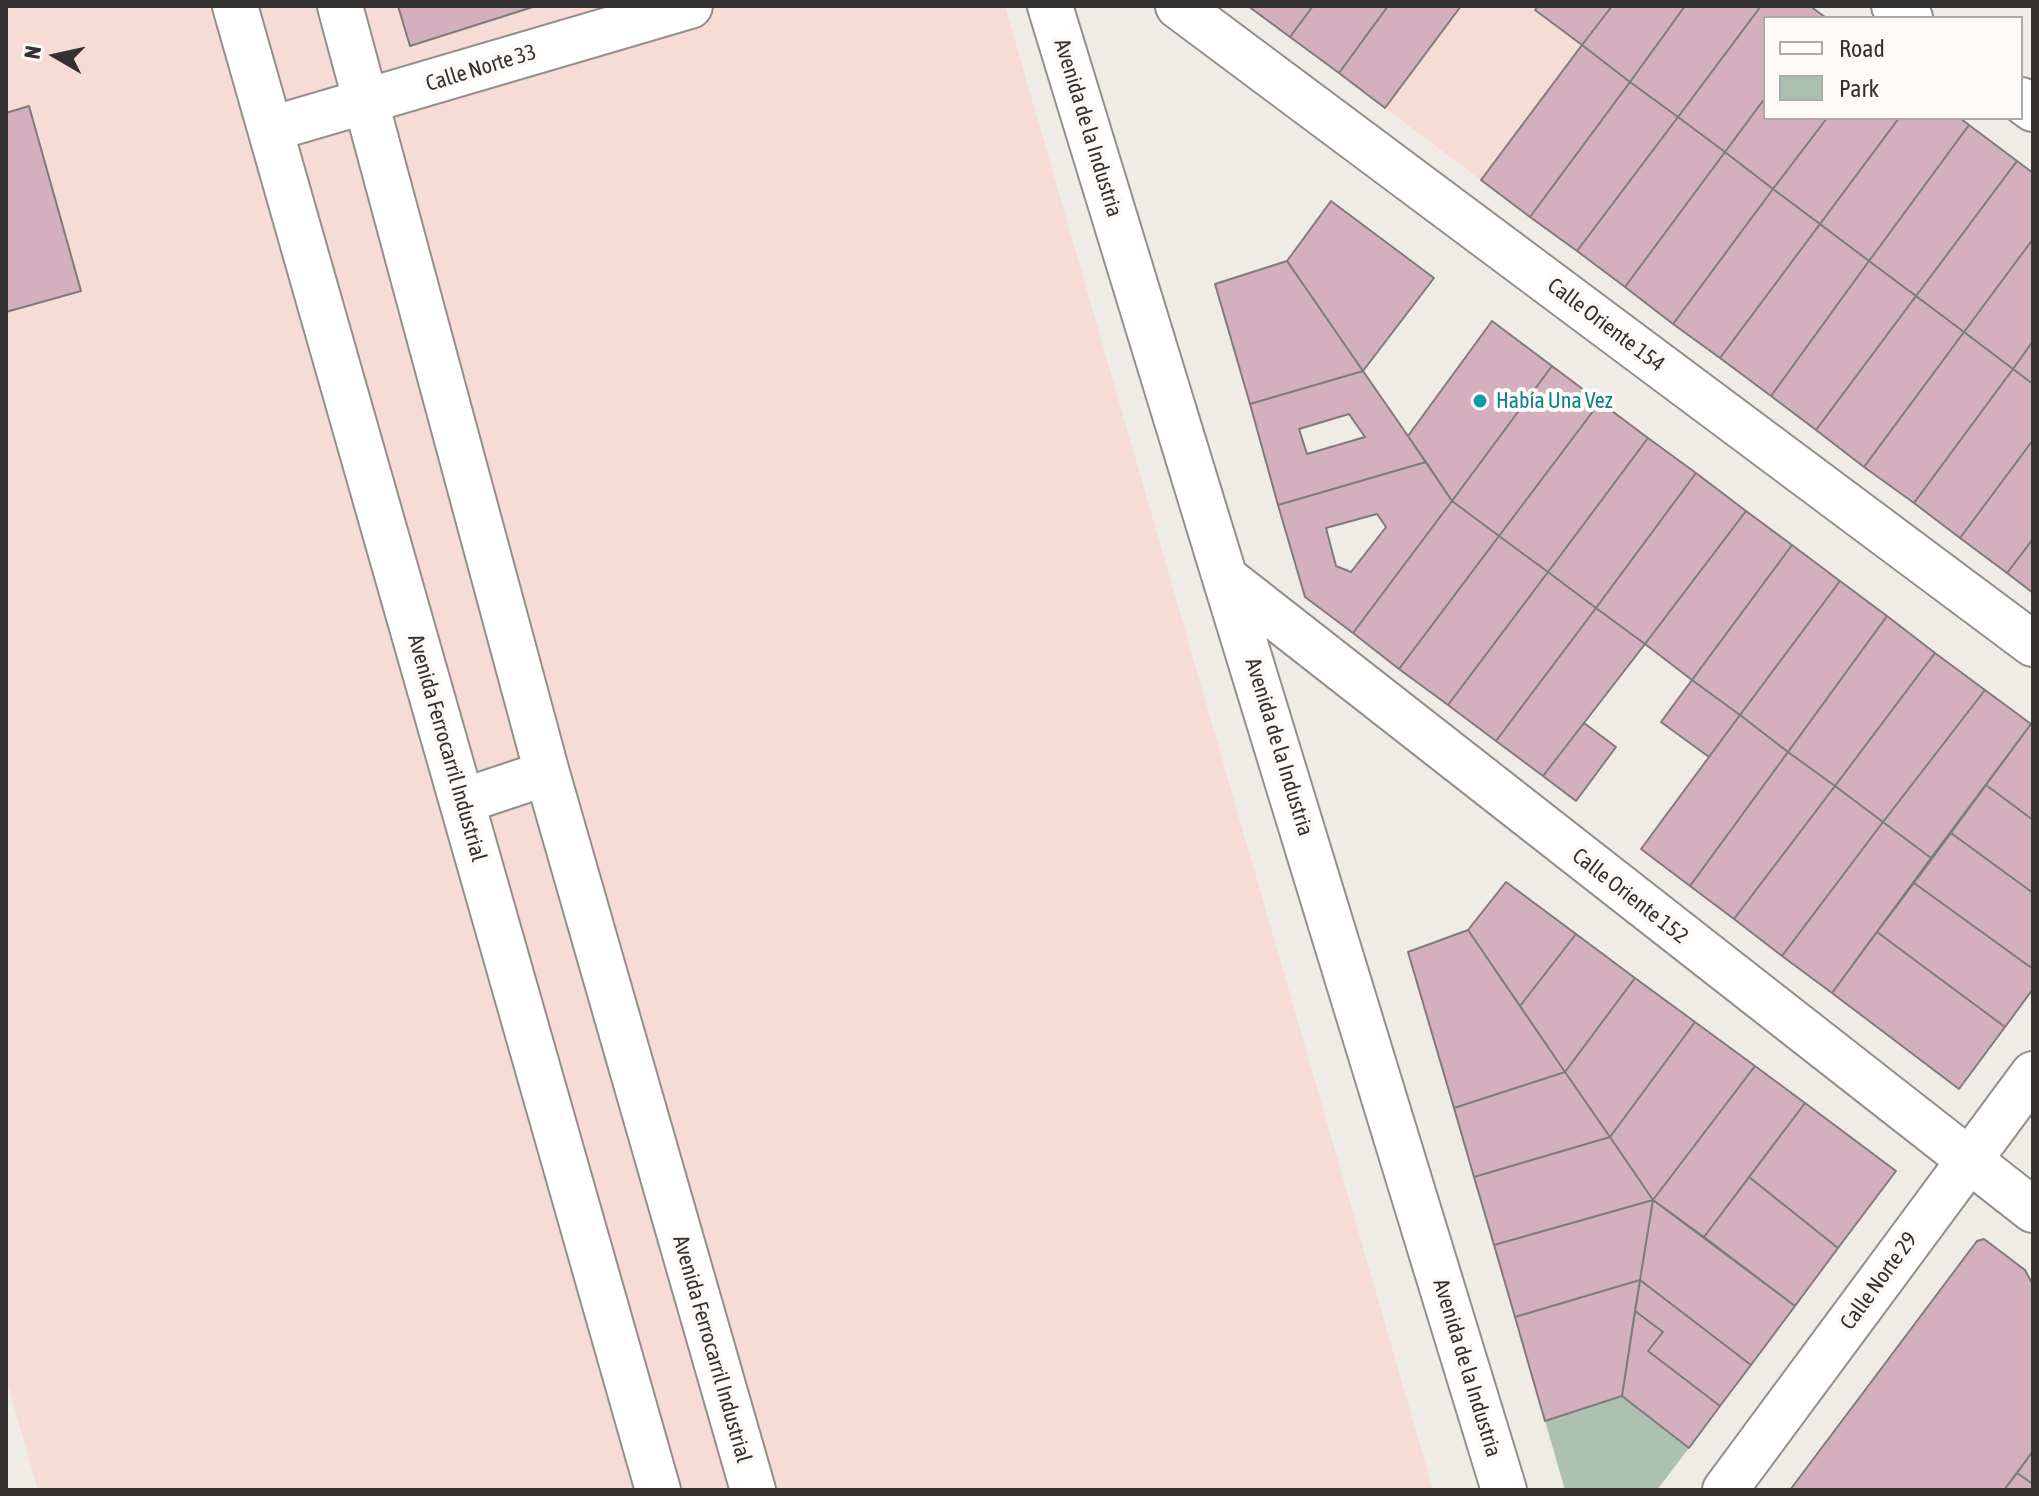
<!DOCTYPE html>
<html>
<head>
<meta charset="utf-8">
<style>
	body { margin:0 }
	#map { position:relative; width:2039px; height:1496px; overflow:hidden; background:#efece8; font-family:"Asap Condensed",sans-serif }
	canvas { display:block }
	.frame { position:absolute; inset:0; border:8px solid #333230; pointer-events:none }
	.legend { position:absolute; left:1763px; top:16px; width:260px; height:104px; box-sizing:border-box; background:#fdf9f6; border:2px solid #aca9a7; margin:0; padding:10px 14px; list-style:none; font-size:24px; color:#333230 }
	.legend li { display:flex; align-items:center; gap:16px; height:40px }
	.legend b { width:40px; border:2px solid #aca9a7 }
	.north { position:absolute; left:16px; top:16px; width:80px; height:80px; -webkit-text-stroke:6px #fdf9f6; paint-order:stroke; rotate:279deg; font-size:22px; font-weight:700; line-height:32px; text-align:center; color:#333230 }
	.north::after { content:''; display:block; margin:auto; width:28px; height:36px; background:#333230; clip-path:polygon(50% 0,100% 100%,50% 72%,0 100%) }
</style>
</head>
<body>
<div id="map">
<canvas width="2039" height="1496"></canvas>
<div class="frame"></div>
<ul class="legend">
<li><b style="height:10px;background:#fff"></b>Road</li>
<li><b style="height:22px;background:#adc1b1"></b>Park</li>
</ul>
<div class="north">N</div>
</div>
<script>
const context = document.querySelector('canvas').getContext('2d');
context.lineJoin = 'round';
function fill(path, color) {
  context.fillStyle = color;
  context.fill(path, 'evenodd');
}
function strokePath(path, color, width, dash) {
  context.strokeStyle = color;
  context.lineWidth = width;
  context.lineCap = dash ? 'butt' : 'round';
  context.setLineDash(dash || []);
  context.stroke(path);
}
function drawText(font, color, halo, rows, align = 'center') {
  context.font = font + ' "Asap Condensed",sans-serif';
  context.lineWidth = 8;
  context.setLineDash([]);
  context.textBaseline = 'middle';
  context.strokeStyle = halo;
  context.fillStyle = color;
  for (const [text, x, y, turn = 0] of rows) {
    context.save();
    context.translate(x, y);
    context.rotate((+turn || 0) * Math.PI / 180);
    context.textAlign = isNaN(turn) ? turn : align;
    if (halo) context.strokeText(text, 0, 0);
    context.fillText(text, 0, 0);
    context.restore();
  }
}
fill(new Path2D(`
	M6,6H1005L1433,1490H38L6,1378Z
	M1461,6H1529L1582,45L1481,180L1385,108Z`), '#f6dcd5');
fill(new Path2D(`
	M1622,1396L1689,1448L1657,1490H1565L1545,1421Z`), '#adc1b1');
const building = new Path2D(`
	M398,6H536L410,46Z
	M1248,6H1313L1290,37Z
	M1313,6H1388L1339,73L1290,37Z
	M1388,6H1461L1385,108L1339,73Z
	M1538,6H1612L1582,45L1535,10Z
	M1612,6H1685L1630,82L1582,45Z
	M1685,6H1761L1678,117L1630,82Z
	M1761,6H1810L1825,17L1765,18V98L1725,152L1678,117Z
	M1582,45L1630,82L1530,217L1481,180Z
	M1630,82L1678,117L1577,251L1530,217Z
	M1765,98V118H1827L1773,189L1725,152Z
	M29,106L81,291L6,312V113Z
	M1678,117L1725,152L1625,287L1577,251Z
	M1827,118H1899L1820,224L1773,189Z
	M1899,118H1960L1969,125L1869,261L1820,224Z
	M1969,125L2017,161L1916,296L1869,261Z
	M1725,152L1773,189L1673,324L1625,287Z
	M2017,161L2033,173V239L1964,332L1916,296Z
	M1773,189L1820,224L1720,358L1673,324Z
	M1331,201L1434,278L1363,371L1287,261Z
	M1820,224L1869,261L1771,396L1720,358Z
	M2033,239V341L2013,369L1964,332Z
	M1287,261L1363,371L1250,404L1215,284Z
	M1869,261L1916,296L1816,430L1771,396Z
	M1916,296L1964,332L1864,467L1816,430Z
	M1492,321L1552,366L1452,501L1408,436Z
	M1964,332L2013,369L1914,503L1864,467Z
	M2033,341V384L2013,369Z
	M1552,366L1600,402L1499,536L1452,501Z
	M2013,369L2033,384V440L1960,538L1914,503Z
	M1363,371L1426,462L1278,505L1250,404ZM1349,414L1365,437L1307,454L1299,429Z
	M1600,402L1648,438L1548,572L1499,536Z
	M1648,438L1696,473L1596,608L1548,572Z
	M2033,440V539L2007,573L1960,538Z
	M1426,462L1452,501L1353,633L1305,597L1278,505ZM1377,514L1386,527L1351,572L1336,566L1326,528Z
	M1696,473L1746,511L1645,644L1596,608Z
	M1452,501L1499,536L1399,669L1353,633Z
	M1746,511L1792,545L1692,680L1645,644Z
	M1499,536L1548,572L1448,705L1399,669Z
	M2033,539V593L2007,573Z
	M1792,545L1840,581L1740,715L1692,680Z
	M1548,572L1596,608L1496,741L1448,705Z
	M1840,581L1887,616L1788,752L1740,715Z
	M1596,608L1645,644L1543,776L1496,741Z
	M1887,616L1935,653L1835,786L1788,752Z
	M1935,653L1985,690L1883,822L1835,786Z
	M1692,680L1740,715L1709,757L1661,722Z
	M1985,690L2031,724L1931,858L1883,822Z
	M1740,715L1788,752L1690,886L1641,849Z
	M1584,723L1616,747L1576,801L1543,776Z
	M2031,724L2033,726V820L1986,785Z
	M1788,752L1835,786L1734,919L1690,886Z
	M1986,785L2033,820V893L1951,833Z
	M1835,786L1883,822L1782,956L1734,919Z
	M1883,822L1931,858L1832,993L1782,956Z
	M1951,833L2033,893V969L1914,883Z
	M1506,882L1576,934L1520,1006L1468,930Z
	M1914,883L2033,969V989L2005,1027L1877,932Z
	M1468,930L1565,1072L1454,1108L1408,952Z
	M1877,932L2005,1027L1959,1089L1832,993Z
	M1576,934L1635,978L1565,1072L1520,1006Z
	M1635,978L1695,1022L1610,1137L1565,1072Z
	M1695,1022L1755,1066L1653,1200L1610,1137Z
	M1755,1066L1805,1103L1704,1237L1653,1200Z
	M1565,1072L1610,1137L1474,1177L1454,1108Z
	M1805,1103L1896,1171L1838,1248L1749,1177Z
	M1610,1137L1653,1200L1494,1245L1474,1177Z
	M1749,1177L1838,1248L1795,1306L1704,1237Z
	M1653,1200L1640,1280L1515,1317L1494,1245Z
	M1653,1200L1795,1306L1751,1365L1640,1280Z
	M1984,1239L2025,1270L2033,1285V1451L2004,1490H1790L1977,1241Z
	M1640,1280L1751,1365L1720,1406L1648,1351L1663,1332L1635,1311Z
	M1640,1280L1622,1396L1545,1421L1515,1317Z
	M1635,1311L1663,1332L1648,1351L1720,1406L1689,1448L1622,1396Z
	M2033,1451V1484L2017,1473Z
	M2017,1473L2033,1484V1490H2004Z`);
fill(building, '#d4afbd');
strokePath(building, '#7f7a7c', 2);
const street = new Path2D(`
	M235,6L658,1490
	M340,6L547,773L753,1490
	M1050,6L1504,1490
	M1178,6L2033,644
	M1894,6L1910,18
	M2021,100L2033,109
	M271,129L690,6
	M1228,580L2033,1210
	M463,801L547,773
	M1725,1490L2033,1074`);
strokePath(street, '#938f8c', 48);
strokePath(street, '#fff', 44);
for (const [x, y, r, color] of [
	[1480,401,8,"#0f9aa8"]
]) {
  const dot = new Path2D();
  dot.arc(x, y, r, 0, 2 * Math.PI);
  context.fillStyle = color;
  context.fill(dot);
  strokePath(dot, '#fdf9f6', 3);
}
drawText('22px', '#333230', '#fdf9f6', [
	["Calle Norte 33",481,68,-17],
	["Avenida de la Industria",1088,128,73],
	["Calle Oriente 154",1606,325,37],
	["Avenida de la Industria",1279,747,73],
	["Avenida Ferrocarril Industrial",447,748,74],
	["Calle Oriente 152",1630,896,38],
	["Calle Norte 29",1879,1281,-54],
	["Avenida Ferrocarril Industrial",712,1349,74],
	["Avenida de la Industria",1467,1368,73]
]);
drawText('22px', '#0d838f', '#fdf9f6', [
	["Había Una Vez",1496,401]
], 'left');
</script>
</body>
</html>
